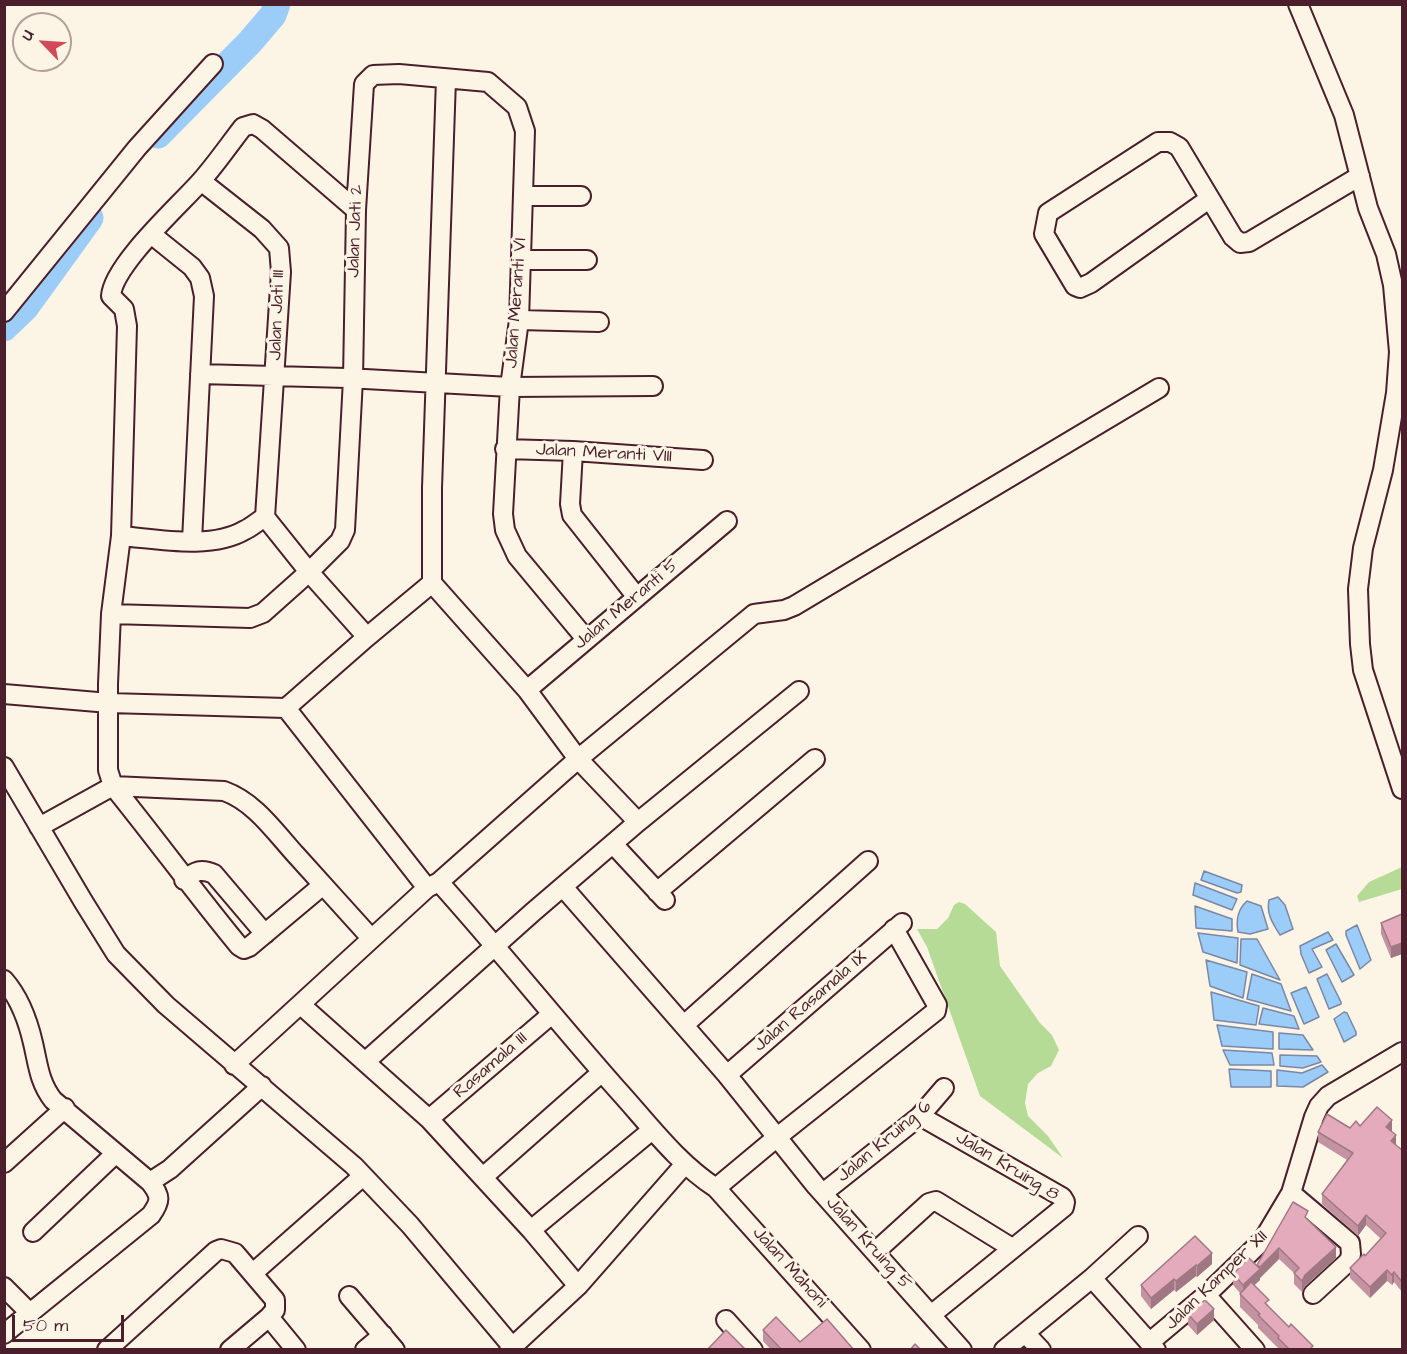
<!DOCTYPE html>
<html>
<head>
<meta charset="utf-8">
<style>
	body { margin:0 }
	#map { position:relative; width:1407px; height:1354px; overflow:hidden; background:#fcf5e5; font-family:"Architects Daughter",sans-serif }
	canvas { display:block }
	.frame { position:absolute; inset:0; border:6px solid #4a1f2b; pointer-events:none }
	.north { position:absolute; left:12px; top:12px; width:60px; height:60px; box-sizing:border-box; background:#fcf5e5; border:2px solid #b59f9b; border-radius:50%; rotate:295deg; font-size:16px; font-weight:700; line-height:24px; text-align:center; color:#4a1f2b }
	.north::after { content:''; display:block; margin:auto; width:21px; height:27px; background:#d1495b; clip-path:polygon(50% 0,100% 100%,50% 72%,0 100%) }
	.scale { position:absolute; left:12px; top:1315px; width:112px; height:27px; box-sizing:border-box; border:3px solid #4a1f2b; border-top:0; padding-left:8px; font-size:18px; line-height:21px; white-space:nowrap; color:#4a1f2b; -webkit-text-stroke:4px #fcf5e5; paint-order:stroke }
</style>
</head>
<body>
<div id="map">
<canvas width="1407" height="1354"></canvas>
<div class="frame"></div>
<div class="north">U</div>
<div class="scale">50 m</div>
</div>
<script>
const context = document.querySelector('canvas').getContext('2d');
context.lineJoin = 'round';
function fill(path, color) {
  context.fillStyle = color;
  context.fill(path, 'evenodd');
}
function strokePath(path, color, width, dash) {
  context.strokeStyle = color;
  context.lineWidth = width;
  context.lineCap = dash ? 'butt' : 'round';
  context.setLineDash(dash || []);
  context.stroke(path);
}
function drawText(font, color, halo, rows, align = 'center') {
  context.font = font + ' "Architects Daughter",sans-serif';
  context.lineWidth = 6;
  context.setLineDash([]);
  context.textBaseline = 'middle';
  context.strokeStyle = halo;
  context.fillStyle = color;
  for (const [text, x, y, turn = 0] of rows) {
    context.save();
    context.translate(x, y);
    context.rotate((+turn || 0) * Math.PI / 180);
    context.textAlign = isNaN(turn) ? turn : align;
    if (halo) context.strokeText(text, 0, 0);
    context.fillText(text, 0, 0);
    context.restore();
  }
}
fill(new Path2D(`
	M1402,867V889L1359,902L1357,896L1369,882Z
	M959,902L965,904L996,932L1000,966L1040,1023L1052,1035L1059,1050L1051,1066L1038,1073L1028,1084L1025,1103L1028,1116L1048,1136L1063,1158L980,1096L927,947L917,929H937L948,918L954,905Z`), '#b6db96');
const water = new Path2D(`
	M1204,871L1242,885L1241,892L1237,893L1201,880Z
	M1195,883L1237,899L1232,910L1193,895Z
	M1278,897L1285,905L1293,929L1280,935C1273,924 1266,914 1269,900Z
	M1247,901L1261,906L1268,929L1250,934L1238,932C1236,921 1238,909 1247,901Z
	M1195,906L1232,919V931L1196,928Z
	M1357,925L1371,960L1360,969L1346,935V931Z
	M1328,932L1333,940L1312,949L1322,967L1309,973L1301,954L1300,946Z
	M1198,933L1238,938L1237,963L1203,952Z
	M1241,939H1257L1280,980L1240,965Z
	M1336,944L1354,975L1342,982L1326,950Z
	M1206,960L1247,972L1243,998L1210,986Z
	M1252,974L1281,984L1291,1011L1247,999Z
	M1327,974L1341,1002V1004L1329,1009L1317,979Z
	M1306,987L1319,1017L1304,1024L1291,993Z
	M1211,992L1259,1006L1256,1025L1214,1020Z
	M1263,1008L1294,1016L1299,1029L1259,1024Z
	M1344,1012L1347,1013L1356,1032V1035L1344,1042L1334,1019Z
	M1217,1025L1273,1032V1049L1222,1046Z
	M1279,1033L1303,1035L1313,1050L1279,1049Z
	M1223,1050L1272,1053L1274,1065H1230Z
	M1280,1055L1317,1056L1321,1062L1303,1068L1280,1066Z
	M1322,1065L1328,1072L1303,1087L1277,1086V1070L1302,1073Z
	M1229,1069L1271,1071V1087H1231Z`);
fill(water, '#9cccf8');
strokePath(water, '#7b87a6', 1.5);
strokePath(new Path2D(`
	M158,135L250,42L273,15L277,4
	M4,328L25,308L90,218`), '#9cccf8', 27);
const minor = new Path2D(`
	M1298,4L1344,115L1368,208L1386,254L1393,285L1399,352L1396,393L1383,470L1363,548L1358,589L1360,644L1363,670L1402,789
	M201,181L262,229L279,248L281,272L265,517L309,572L367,637
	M524,196H581
	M1209,199L1091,283L1080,288L1075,286L1044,234L1048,213L1158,142H1170L1179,147L1233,237L1240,243L1249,242L1360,176
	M151,234L192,267L200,278L204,296L192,541
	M522,260H587
	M4,312L137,148L213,64
	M519,320L599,322
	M200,374L347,378L510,387L653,386
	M505,449L573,451L703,460
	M573,451L570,504L572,515L636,596
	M121,536C158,539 211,550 245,530C252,527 258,521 265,517
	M111,614L250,618L263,613L309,572L340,541L345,530L353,379L356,210L364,84L373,75L399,74L488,82L517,107L525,131L519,320L510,387L503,514L505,530L517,556L586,639
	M527,690L727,521
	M4,694L109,703L286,708L367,637L432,583
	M286,708L427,888
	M4,767L83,901L116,954L166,1005L354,1166L410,1225L515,1350
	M638,822L578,759L754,614L784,610L794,606L1159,388
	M39,827L113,786L108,770V684L111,614L121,536L127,326L124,309L111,296C113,265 179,206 201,181C216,164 229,145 243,127L253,124L262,129L356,210
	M613,844L665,900
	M184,880C195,871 201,868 214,874L265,934
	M439,882C500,950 556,1020 616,1088C648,1123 676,1162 716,1188L776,1138L936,1011L937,1005L894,929
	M323,885L249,947L244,949L239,946C196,894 156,839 113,786L224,791C255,802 275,832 296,855C321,883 346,910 371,938
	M563,887L727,1075L816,1186L962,1350
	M657,892L815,759
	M4,980C19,997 28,1021 33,1043C38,1064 39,1082 53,1100L150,1182
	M301,1005L429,1119L531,1230L578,1286
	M684,1025L868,861
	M365,1062L533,912L638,822L799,691
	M234,1065L427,888L439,882L578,759L527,690L432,583V488L446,79
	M727,1075L902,923
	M920,1116L1062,1197L1065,1202L1064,1207L931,1315
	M429,1119L552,1014
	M4,1163L65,1108
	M483,1177L602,1072
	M716,1188L861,1350
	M823,1193L920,1116L944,1088
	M1291,1193L1350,1243L1351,1254L1349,1261L1313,1294
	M531,1230L652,1130
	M33,1232L115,1154
	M875,1252L929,1203L936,1201L1012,1248
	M253,1273L363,1176
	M1092,1278L1156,1350
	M4,1287L29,1312
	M1206,1295L1255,1350
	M349,1296L395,1350
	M269,1317L296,1350
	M726,1320L753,1350
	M1025,1333L1041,1350
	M4,1334L151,1215C161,1201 161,1196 150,1182L170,1169L262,1086
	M1150,1342L1206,1295L1263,1240L1291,1193L1314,1117L1319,1106L1328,1096L1402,1052
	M107,1350L216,1251L221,1249L235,1253L275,1300V1310L269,1317L230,1350
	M365,1350L383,1335
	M509,1350L578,1286L685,1164
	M1004,1350L1092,1278L1138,1236`);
strokePath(minor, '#4a1f2b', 22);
strokePath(minor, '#fcf5e5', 18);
fill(new Path2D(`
	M1402,914V954L1391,958L1381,934V923Z
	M1360,1126L1392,1131L1396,1145L1402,1150V1292L1394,1282L1392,1285L1387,1281L1370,1298L1350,1278V1268L1365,1256L1381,1239L1366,1225L1358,1236L1322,1204V1194L1347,1160L1318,1142V1132L1350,1128Z
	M1308,1219L1336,1258L1305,1286L1302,1292L1294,1284V1273L1279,1259L1260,1278V1280L1254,1285L1269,1307L1289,1327L1313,1350H1278V1348L1258,1328V1325L1240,1307V1293L1233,1285V1274L1257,1267V1265Z
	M1195,1236L1212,1264L1197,1277L1196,1276L1176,1292L1174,1290L1151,1309L1141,1296V1285Z
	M1188,1314L1214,1320L1197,1335L1188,1325Z
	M763,1330L800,1342L854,1350H771L763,1341Z`), '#c493a2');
fill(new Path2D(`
	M1402,943V954L1391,958V947Z
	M1392,1120V1131L1386,1137V1127Z
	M1396,1135V1146L1391,1141Z
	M1366,1215V1225L1358,1236V1226Z
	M1336,1247V1258L1305,1286L1302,1292V1281L1305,1275Z
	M1279,1248V1259L1260,1278V1267Z
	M1212,1253V1264L1197,1277V1266Z
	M1196,1265V1276L1176,1292V1281Z
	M1260,1269V1280L1243,1296V1285Z
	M1387,1270V1281L1370,1298V1287Z
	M1394,1272V1282L1392,1285V1275Z
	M1174,1279V1290L1151,1309V1298Z
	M1214,1309V1320L1197,1335V1324Z`), '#a07884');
const building = new Path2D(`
	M1402,914V943L1391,947L1381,923Z
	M1377,1107L1392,1120L1386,1127L1396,1135L1391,1141L1402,1150V1282L1394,1272L1392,1275L1387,1270L1370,1287L1350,1268L1364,1254L1365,1256L1386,1233L1366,1215L1358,1226L1322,1194L1353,1153L1318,1132L1327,1114L1350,1128L1356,1121L1360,1126Z
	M1293,1202L1308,1211L1305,1217L1336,1247L1305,1275L1302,1281L1294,1273L1299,1268L1279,1248L1260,1267L1257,1265Z
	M1195,1236L1212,1253L1197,1266L1196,1265L1176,1281L1174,1279L1151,1298L1141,1285Z
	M1249,1258L1260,1269L1243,1285L1233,1274Z
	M1251,1282L1269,1300L1265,1303L1289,1327L1291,1324L1313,1346L1309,1350H1290L1278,1338L1279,1336L1258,1315L1260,1314L1240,1294Z
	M1205,1300L1214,1309L1197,1324L1188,1314Z
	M776,1317L800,1342L827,1319L854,1350H782L763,1330Z
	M726,1330L745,1349L707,1350Z
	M915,1344L921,1350H910Z`);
fill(building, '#e4abbc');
strokePath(building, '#a07884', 1.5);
drawText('18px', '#4a1f2b', '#fcf5e5', [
	["Jalan Jati 2",356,231,-88],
	["Jalan Meranti VI",517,303,-86],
	["Jalan Jati III",278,315,-88],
	["Jalan Meranti VIII",604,454,3],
	["Jalan Meranti 5",627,605,-40],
	["Jalan Rasamala IX",811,1002,-41],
	["Rasamala III",491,1066,-41],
	["Jalan Kruing 6",885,1142,-40],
	["Jalan Kruing 8",1007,1167,31],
	["Jalan Kruing 5",868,1244,48],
	["Jalan Mahoni",789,1268,48],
	["Jalan Kamper XII",1217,1281,-44]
]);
</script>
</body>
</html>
